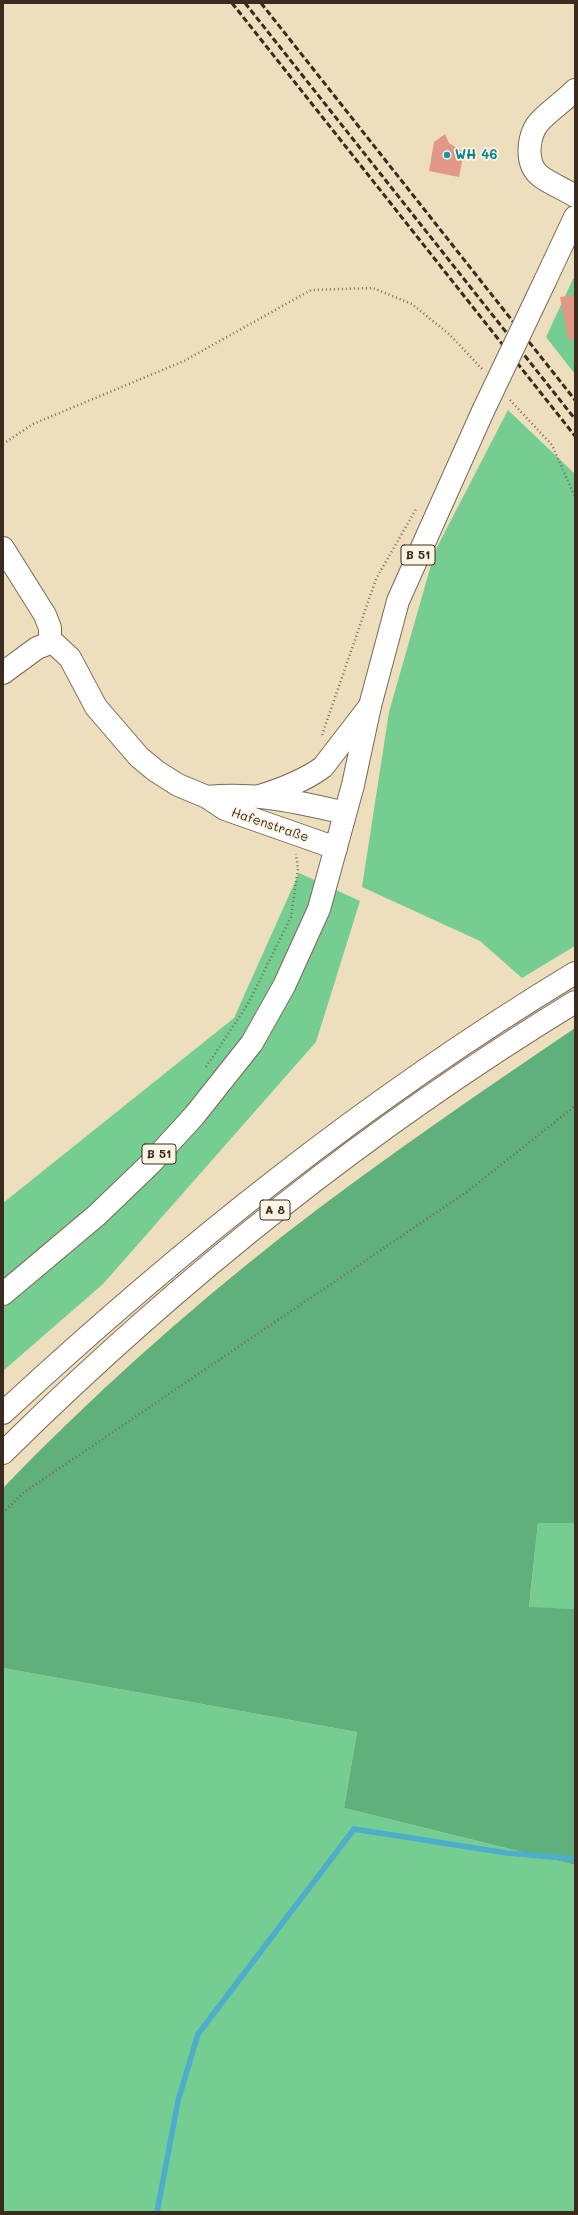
<!DOCTYPE html>
<html>
<head>
<meta charset="utf-8">
<style>
	body { margin:0 }
	#map { position:relative; width:578px; height:2215px; overflow:hidden; background:#eddfbd; font-family:Mali,sans-serif }
	canvas { display:block }
	.frame { position:absolute; inset:0; border:4px solid #3b2a1e; pointer-events:none }
</style>
</head>
<body>
<div id="map">
<canvas width="578" height="2215"></canvas>
<div class="frame"></div>
</div>
<script>
const context = document.querySelector('canvas').getContext('2d');
context.lineJoin = 'round';
function fill(path, color) {
  context.fillStyle = color;
  context.fill(path, 'evenodd');
}
function strokePath(path, color, width, dash) {
  context.strokeStyle = color;
  context.lineWidth = width;
  context.lineCap = dash ? 'butt' : 'round';
  context.setLineDash(dash || []);
  context.stroke(path);
}
function drawText(font, color, halo, rows, align = 'center') {
  context.font = font + ' Mali,sans-serif';
  context.lineWidth = 3.5;
  context.setLineDash([]);
  context.textBaseline = 'middle';
  context.strokeStyle = halo;
  context.fillStyle = color;
  for (const [text, x, y, turn = 0] of rows) {
    context.save();
    context.translate(x, y);
    context.rotate((+turn || 0) * Math.PI / 180);
    context.textAlign = isNaN(turn) ? turn : align;
    if (halo) context.strokeText(text, 0, 0);
    context.fillText(text, 0, 0);
    context.restore();
  }
}
fill(new Path2D(`
	M575,278V374L546,337L573,279Z
	M508,410L575,474V946L522,978L480,941L362,887L389,712L435,551Z
	M299,873L360,901L316,1042L103,1284L3,1371V1203L234,1018Z
	M538,1523H575V1609L529,1608Z
	M3,1668L357,1732L344,1808L575,1865V2212H3Z`), '#75cd92');
fill(new Path2D(`
	M575,1028V1523H538L529,1607L575,1609V1865L344,1808L357,1732L3,1668V1488C89,1399 182,1315 280,1238C375,1164 475,1096 575,1028Z`), '#60b07c');
strokePath(new Path2D(`
	M157,2212L178,2101L198,2034L354,1829L507,1853L575,1859`), '#4daecc', 5.5);
fill(new Path2D(`
	M445,134L449,143L464,152L459,177L429,171L434,142Z
	M575,295V339L568,340L560,297Z`), '#e29886');
const minor = new Path2D(`
	M575,90C564,101 552,109 541,120C528,133 524,163 540,176C551,184 564,189 575,196
	M3,548L45,615L50,628V643
	M3,673L37,648L50,643L55,644L70,658L96,707L139,757L156,771L178,785L207,797L225,809L336,848
	M260,796C282,789 304,781 323,767L370,706
	M207,797C255,792 299,802 345,813`);
const major = new Path2D(`
	M545,281L575,217
	M3,1294L97,1215L151,1163L194,1116L252,1043L284,986L319,909L353,785L370,706L398,601L483,411`);
const highway = new Path2D(`
	M3,1413C181,1248 367,1099 575,973
	M3,1453C176,1282 367,1129 575,1002`);
strokePath(minor, '#796956', 24);
strokePath(major, '#796956', 24);
strokePath(highway, '#796956', 24);
strokePath(new Path2D(`
	M510,400L552,445L575,497
	M3,444L33,424L184,361L311,290L373,288L412,304L450,335L482,369
	M322,735L376,579L416,509
	M206,1067L248,1004L291,917L298,869L296,854
	M3,1513L23,1493L468,1191L575,1106`), '#796956', 2.5, [1, 3]);
strokePath(minor, '#fff', 22);
strokePath(major, '#fff', 22);
strokePath(highway, '#fff', 22);
strokePath(new Path2D(`
	M232,3L575,436
	M245,3L575,419
	M261,3L575,400`), '#3b2a1e', 3, [6, 3]);
const majorBridge = new Path2D(`
	M483,411L545,281`);
strokePath(majorBridge, '#796956', 24, []);
strokePath(majorBridge, '#fff', 22);
for (const [x, y, r, color] of [
	[447,155,4,"#0f9aa8"]
]) {
  const dot = new Path2D();
  dot.arc(x, y, r, 0, 2 * Math.PI);
  context.fillStyle = color;
  context.fill(dot);
  strokePath(dot, '#fcf5e5', 1.5);
}
for (const [x, y, w] of [
	[418,555,34],
	[159,1154,34],
	[275,1210,30]
]) {
  const box = new Path2D();
  box.roundRect(x - w / 2, y - 10, w, 20, 3);
  context.fillStyle = '#fcf5e5';
  context.fill(box);
  strokePath(box, '#3b2a1e', 1);
}
drawText('bold 12px', '#3b2a1e', null, [
	["B 51",418,555],
	["B 51",159,1154],
	["A 8",275,1210]
]);
drawText('bold 13px', '#0d838f', '#fcf5e5', [
	["WH 46",455,155]
], 'left');
drawText('13px', '#3b2a1e', '#fcf5e5', [
	["Hafenstraße",270,825,19]
]);
</script>
</body>
</html>
